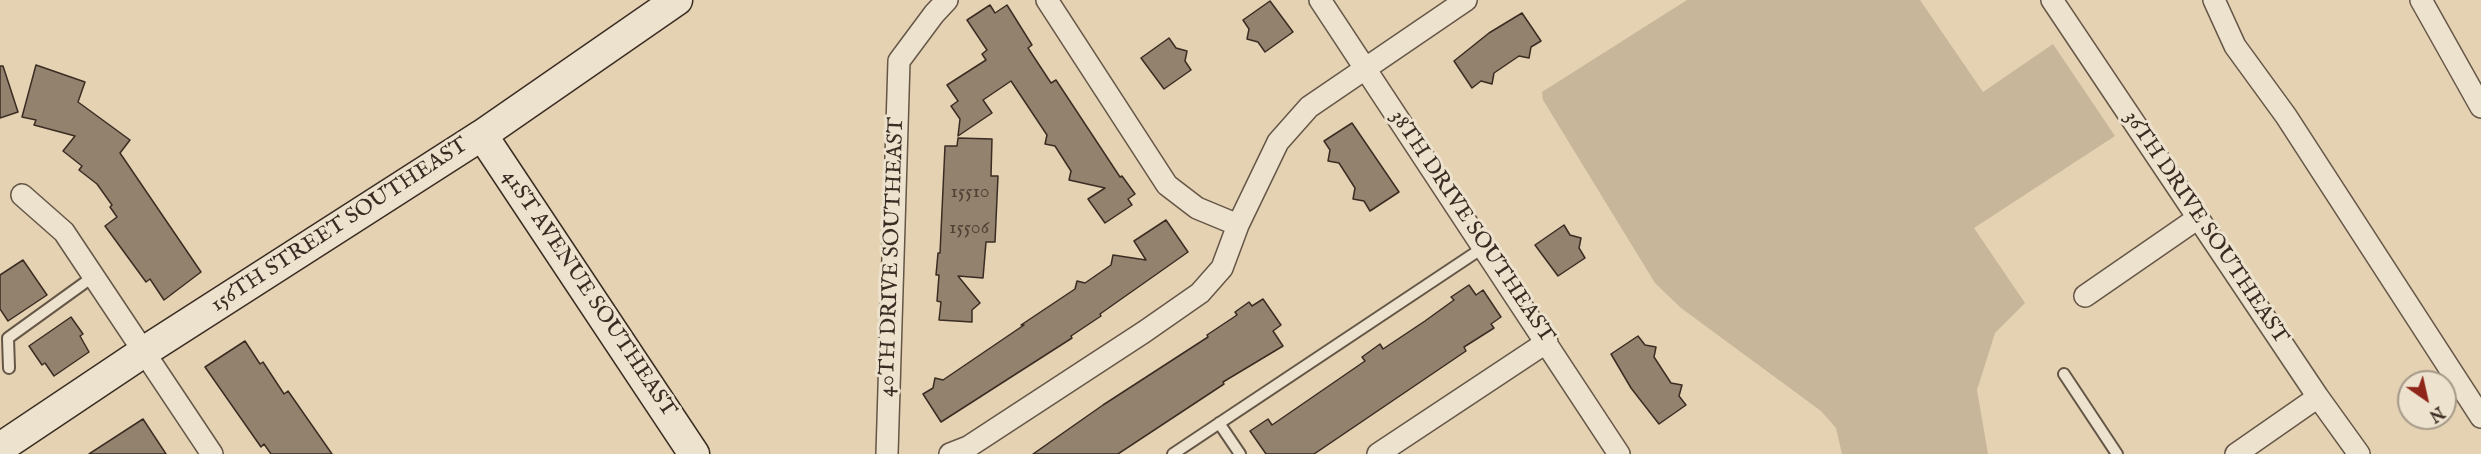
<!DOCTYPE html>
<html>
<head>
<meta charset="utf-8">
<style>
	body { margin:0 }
	#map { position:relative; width:2481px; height:454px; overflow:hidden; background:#e4d2b2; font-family:"IM FELL English",serif }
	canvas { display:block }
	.north { position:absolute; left:2397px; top:370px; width:60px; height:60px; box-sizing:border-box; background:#ede2cd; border:2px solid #a69989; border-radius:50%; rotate:146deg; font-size:16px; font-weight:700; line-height:24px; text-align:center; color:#3b2c23 }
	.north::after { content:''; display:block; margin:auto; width:21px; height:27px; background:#8f2418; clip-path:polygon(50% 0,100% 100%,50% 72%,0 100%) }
</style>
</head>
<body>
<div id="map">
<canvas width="2481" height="454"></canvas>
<div class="north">N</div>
</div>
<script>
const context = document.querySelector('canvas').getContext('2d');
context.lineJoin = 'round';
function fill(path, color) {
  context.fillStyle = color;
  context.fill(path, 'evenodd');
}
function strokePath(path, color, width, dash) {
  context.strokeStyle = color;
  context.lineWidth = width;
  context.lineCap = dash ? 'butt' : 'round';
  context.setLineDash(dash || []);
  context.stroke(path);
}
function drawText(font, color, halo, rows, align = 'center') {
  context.font = font + ' "IM FELL English",serif';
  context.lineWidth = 6;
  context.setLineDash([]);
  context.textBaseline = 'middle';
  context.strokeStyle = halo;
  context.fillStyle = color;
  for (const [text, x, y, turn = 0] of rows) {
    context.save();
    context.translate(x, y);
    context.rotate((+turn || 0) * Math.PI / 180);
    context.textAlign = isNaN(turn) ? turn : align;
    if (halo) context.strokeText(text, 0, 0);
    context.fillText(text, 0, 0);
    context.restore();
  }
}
fill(new Path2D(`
	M1687,0H1920L1983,92L2053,44L2115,136L1974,228L2025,303L1995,333L1977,390L1988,454H1842L1836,428L1821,411L1681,308L1655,283L1543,100L1542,92Z`), '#c7b69a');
const building = new Path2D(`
	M1270,1L1293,32L1265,52L1258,42L1247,39L1249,29L1243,20Z
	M990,5L995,13L1007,5L1032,45L1028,48L1051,83L1056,80L1120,177L1122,176L1135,194L1128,199L1132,205L1105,223L1088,199L1105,188L1069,180L1071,171L1055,146L1045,144L1047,135L1011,81L983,100L992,113L958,136L960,119L951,106L958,101L947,85L986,60L982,54L987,50L967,20Z
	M1522,13L1541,41L1531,47L1529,58L1519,56L1494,73L1492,84L1481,81L1472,88L1454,61L1489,33Z
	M1169,38L1176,48L1187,51L1185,61L1191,70L1164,89L1141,58Z
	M36,65L85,82L78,102L130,140L120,153L201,272L164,300L150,279L146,282L105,226L117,217L110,207L112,205L97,184L79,170L82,166L63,151L75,136L34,125L36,120L22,117Z
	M0,66H3L18,112L0,118Z
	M1352,123L1399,192L1370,211L1364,201L1353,199L1355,188L1339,163L1328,161L1330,150L1324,141Z
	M958,138L992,139L991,176H998L995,242H986L983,278L958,276L980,303L972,310V322L939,320L941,302L937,301L939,275H936L938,253H940L945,146H957Z
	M1166,220L1188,252L1100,314L1101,316L1071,336L1072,338L941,422L923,394L933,388L935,378L943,380L1024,325H1021L1075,289L1077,281L1085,283L1111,265L1113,255L1146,260L1134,241Z
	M1564,225L1570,235L1581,238L1579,248L1585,258L1558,276L1535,245Z
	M23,260L47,295L8,321L0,309V275Z
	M1469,285L1476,295L1483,290L1501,317L1491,324L1494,328L1464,347L1466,351L1314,454H1266L1250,431L1268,419L1272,425L1365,361L1362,357L1380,344L1383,349L1425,321L1454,300L1451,297Z
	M1263,299L1281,325L1273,331L1283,346L1223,382L1224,384L1118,454H1033L1103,405L1208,337L1207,335L1237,315L1235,312L1249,302L1252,306Z
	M71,317L83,334L80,336L89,352L54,376L45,363L42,365L29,346Z
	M1638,336L1645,345L1656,347L1654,357L1671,383L1682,385L1679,396L1686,405L1659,424L1631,388L1611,354Z
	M245,341L260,364L263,362L284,394L288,391L332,454H271L264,444L261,447L205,367Z
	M143,419L166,454H89Z`);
fill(building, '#93826d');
strokePath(building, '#3b2c23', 1.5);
const lane = new Path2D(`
	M9,368L8,338L94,276
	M2064,374L2117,454
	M1219,423L1240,454
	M1173,454L1484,247`);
const street = new Path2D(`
	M1047,0L1167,185L1197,208L1238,225
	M1320,0L1619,454
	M2052,0L2318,397L2359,454
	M2214,0L2235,46L2286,116L2481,417
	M2421,0L2481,107
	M22,195L64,232L212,454
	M2085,296L2198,218
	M887,454L899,61L934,14L947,0
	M950,454L968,447L1144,332L1200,293L1222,268L1238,225L1278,142L1309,107L1466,0
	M1378,454L1547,342
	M2236,454L2318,397`);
const secondary = new Path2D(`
	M482,135L694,454
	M0,448L145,351L482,135L677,0`);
strokePath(lane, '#655647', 14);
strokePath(street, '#655647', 24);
strokePath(secondary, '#3b2c23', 33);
strokePath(lane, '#ede2cd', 10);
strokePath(street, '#ede2cd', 21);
strokePath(secondary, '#ede2cd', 30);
drawText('20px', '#514236', null, [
	["15510",970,193],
	["15506",969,229]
]);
drawText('22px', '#3b2c23', '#ede2cd', [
	["156TH STREET SOUTHEAST",340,226,-33],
	["38TH DRIVE SOUTHEAST",1471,227,56],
	["36TH DRIVE SOUTHEAST",2205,228,56],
	["40TH DRIVE SOUTHEAST",893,257,-88],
	["41ST AVENUE SOUTHEAST",588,294,56]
]);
</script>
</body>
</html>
